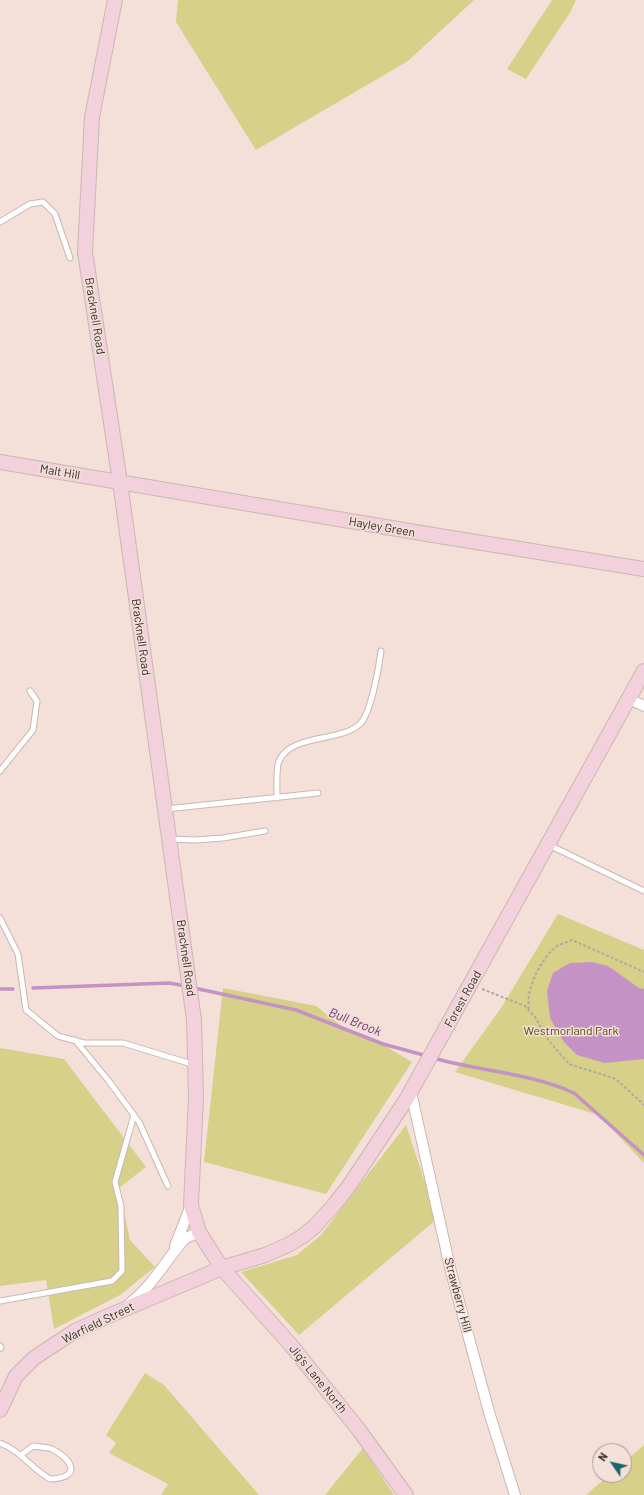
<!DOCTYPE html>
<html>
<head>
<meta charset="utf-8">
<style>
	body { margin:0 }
	#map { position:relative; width:644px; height:1495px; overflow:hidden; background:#f5dfd9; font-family:Barlow,sans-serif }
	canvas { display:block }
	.north { position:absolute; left:592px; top:1443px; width:40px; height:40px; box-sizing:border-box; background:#f5dfd9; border:1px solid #a89793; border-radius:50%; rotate:304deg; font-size:11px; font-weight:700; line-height:16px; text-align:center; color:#342c2a }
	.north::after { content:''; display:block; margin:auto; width:14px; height:18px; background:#1a6670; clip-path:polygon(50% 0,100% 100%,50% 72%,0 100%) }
</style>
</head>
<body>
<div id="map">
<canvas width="644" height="1495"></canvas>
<div class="north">N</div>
</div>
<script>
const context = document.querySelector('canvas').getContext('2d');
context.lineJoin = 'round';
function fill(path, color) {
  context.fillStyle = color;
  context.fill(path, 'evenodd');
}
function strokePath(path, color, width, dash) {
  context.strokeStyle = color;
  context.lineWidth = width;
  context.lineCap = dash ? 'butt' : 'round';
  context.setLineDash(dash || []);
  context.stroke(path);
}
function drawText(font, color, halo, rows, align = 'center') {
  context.font = font + ' Barlow,sans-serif';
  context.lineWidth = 3;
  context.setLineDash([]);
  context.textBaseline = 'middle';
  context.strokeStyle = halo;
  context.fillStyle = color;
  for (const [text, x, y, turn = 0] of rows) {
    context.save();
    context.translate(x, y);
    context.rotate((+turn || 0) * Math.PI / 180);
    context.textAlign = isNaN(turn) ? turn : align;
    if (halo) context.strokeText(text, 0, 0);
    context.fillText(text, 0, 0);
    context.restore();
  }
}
fill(new Path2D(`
	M178,0H474L408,61L256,150L176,22Z
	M552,0H576L571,11L526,79L507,69Z
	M558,914L644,950V1163L599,1115L455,1072L501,1008Z
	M223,988L316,1006L349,1032L382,1044L412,1062L326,1194L204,1162Z
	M0,1048L64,1059L146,1167L119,1188L130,1240L155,1267L120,1295L54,1329L46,1280L0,1286Z
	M406,1125L437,1219L299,1335L241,1272L297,1255L321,1235Z
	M145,1373L164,1385L259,1495H161L168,1484L109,1453L116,1443L106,1435Z
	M644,1445V1495H586L609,1475H624V1462Z
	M363,1448L394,1495H325Z`), '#d6d089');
fill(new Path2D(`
	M592,962L608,966L639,988L644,989V1059L605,1063L577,1055L564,1042L550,1018L547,991L553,973L570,963Z`), '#c592c6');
strokePath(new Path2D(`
	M33,988L169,983L186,986
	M194,988L296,1010L383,1044L427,1056
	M0,989H13
	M433,1058C479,1071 531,1073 574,1093L644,1155`), '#c592c6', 3.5);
const lane = new Path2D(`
	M0,222L30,204L43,202L55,214L70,258
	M0,771L33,730L37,701L30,691
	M277,798C277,790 276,767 279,761C292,733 339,743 360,724C371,713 379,667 381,651
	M166,809L318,793
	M170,839L195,840L223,838L265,831
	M549,845L644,891
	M0,918L18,954L26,1010L58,1036L84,1043H123L195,1065
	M75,1040L108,1080L139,1122L168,1186
	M0,1301L112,1281L122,1271L121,1206L115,1182L134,1115
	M0,1346L1,1348
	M0,1443C20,1450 32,1469 50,1479C82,1478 73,1460 52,1449C46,1447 39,1447 33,1446L21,1455`);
const street = new Path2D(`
	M629,699L644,706
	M411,1092L451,1272L489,1412L515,1495
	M175,1246L191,1205
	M129,1304C151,1287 164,1264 181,1243L186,1238L199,1232`);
const secondary = new Path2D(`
	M115,0L92,117L85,252L120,482L194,1020L196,1097L191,1205L199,1232L222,1268L290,1344L359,1430L406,1495
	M0,462L439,536L644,569
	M0,1410L16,1376L34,1358L75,1331L106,1317L222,1268L265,1255L288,1245L303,1236L315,1226L334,1205L349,1186L406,1100L644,671`);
strokePath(lane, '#cbb7b1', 7);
strokePath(street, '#cbb7b1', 12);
strokePath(secondary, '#cbb7b1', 16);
strokePath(new Path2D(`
	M482,989L525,1006L535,1017L549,1041L569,1064L616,1079L644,1105
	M529,1009C525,990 541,958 557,946C561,944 567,942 572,940L644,972`), '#b8a6a2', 2, [3, 2]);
strokePath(lane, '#fff', 5);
strokePath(street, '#fff', 10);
strokePath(secondary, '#f2d0dc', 14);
drawText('12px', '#342c2a', '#f5dfd9', [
	["Bracknell Road",95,316,81],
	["Malt Hill",60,472,10],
	["Hayley Green",382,527,10],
	["Bracknell Road",141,637,82],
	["Bracknell Road",186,958,82],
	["Forest Road",463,999,-61],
	["Strawberry Hill",458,1295,75],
	["Warfield Street",98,1323,-26],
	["Jig's Lane North",318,1379,51]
]);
drawText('12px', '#514c15', '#f5dfd9', [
	["Westmorland Park",571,1031]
]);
drawText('italic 13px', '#723474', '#f5dfd9', [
	["Bull Brook",355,1022,22]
]);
</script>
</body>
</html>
